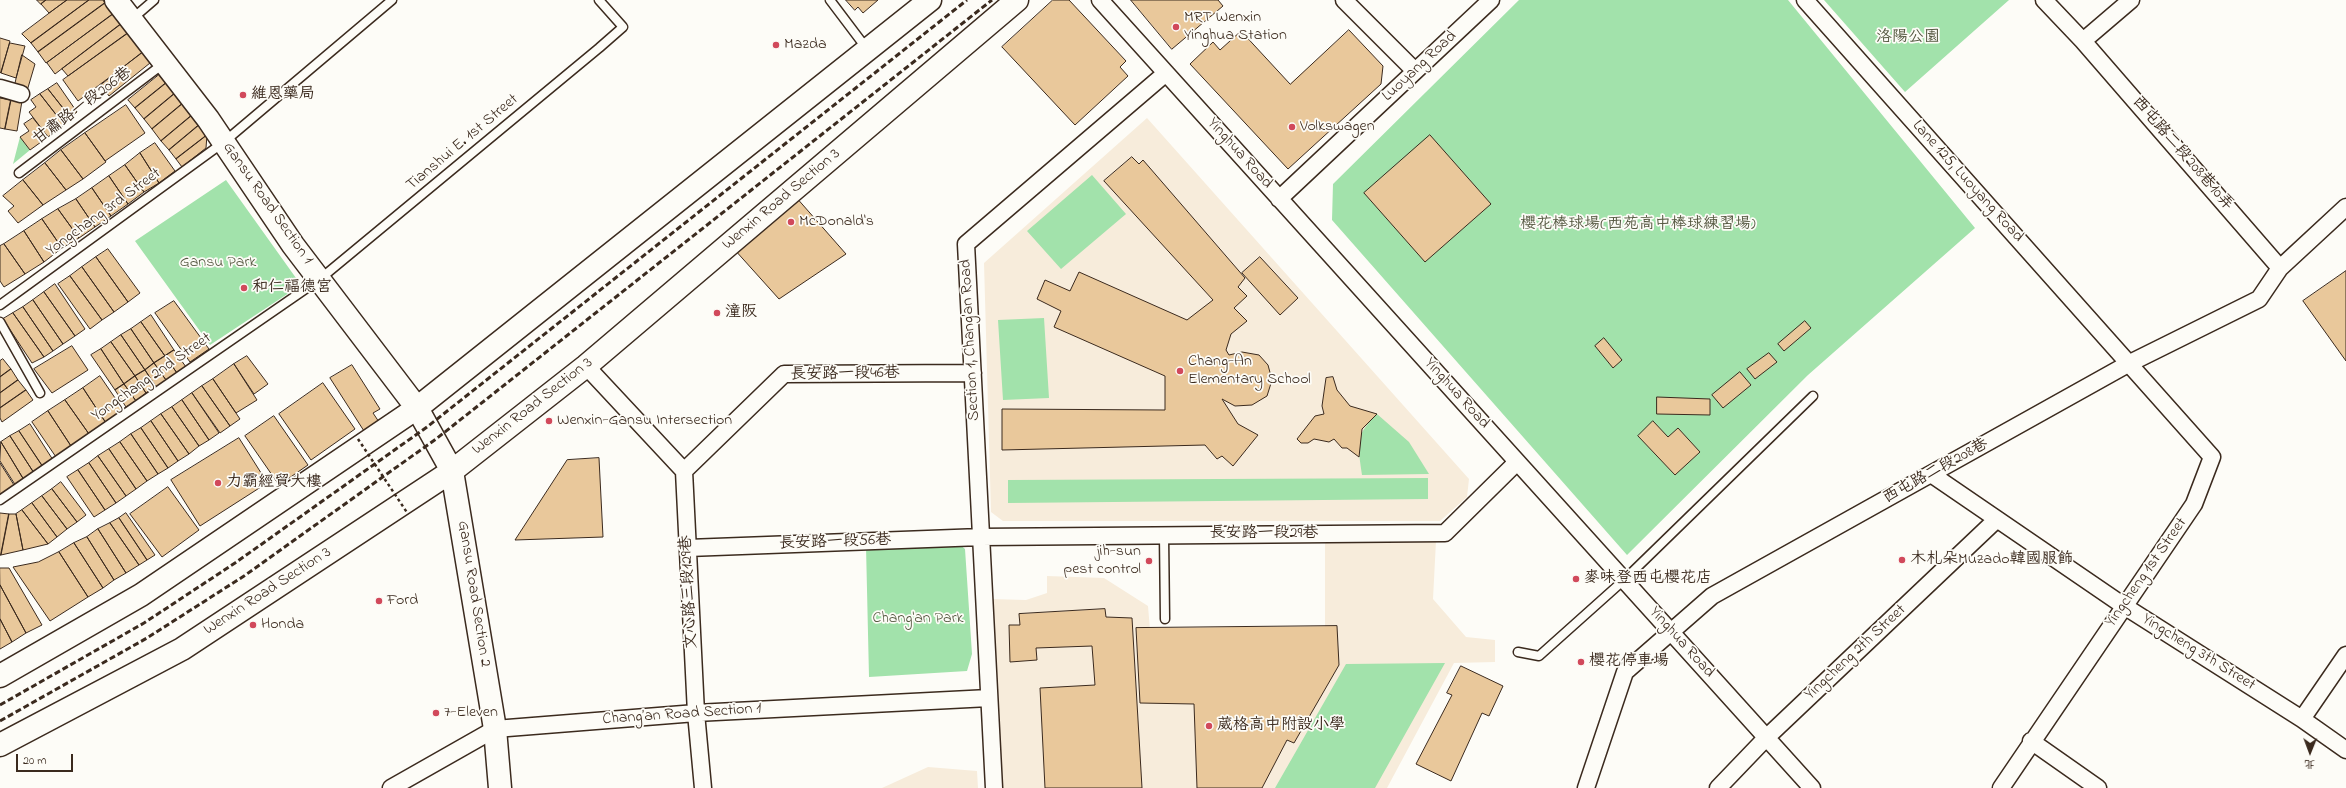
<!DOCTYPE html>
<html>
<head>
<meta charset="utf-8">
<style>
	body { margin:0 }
	#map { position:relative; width:2346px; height:788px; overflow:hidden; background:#fdfcf7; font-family:"Indie Flower","LXGW WenKai TC",sans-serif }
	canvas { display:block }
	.north { position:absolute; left:2290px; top:732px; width:40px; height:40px; -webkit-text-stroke:3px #fdfcf7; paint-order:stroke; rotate:181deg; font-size:11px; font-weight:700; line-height:16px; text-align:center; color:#3b2a1e }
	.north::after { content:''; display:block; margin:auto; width:14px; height:18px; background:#3b2a1e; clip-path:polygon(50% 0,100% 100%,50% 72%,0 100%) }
	.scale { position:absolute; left:16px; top:754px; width:57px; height:18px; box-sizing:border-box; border:2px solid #3b2a1e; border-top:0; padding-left:5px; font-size:12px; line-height:14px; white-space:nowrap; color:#3b2a1e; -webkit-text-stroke:3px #fdfcf7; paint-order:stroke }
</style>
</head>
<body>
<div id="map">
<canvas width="2346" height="788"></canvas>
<div class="north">北</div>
<div class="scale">20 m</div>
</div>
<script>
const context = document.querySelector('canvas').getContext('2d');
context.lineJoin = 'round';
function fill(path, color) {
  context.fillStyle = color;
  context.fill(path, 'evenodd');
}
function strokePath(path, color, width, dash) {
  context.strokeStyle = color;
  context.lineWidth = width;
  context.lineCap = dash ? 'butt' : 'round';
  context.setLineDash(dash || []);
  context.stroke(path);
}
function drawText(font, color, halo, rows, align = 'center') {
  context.font = font + ' "Indie Flower","LXGW WenKai TC",sans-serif';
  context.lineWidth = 3.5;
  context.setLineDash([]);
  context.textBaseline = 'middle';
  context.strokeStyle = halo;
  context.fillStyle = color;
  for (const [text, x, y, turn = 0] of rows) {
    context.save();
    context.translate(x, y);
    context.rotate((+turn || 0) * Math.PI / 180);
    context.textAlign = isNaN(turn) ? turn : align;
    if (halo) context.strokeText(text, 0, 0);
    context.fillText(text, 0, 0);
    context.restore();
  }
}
fill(new Path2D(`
	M1147,118L1469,479L1467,497L1440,521H1003L991,512L984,263Z
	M1436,541L1433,599L1466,637L1495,640V662L1454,663L1387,788H1000L990,599L1026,600L1047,593V576L1104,578L1148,606L1150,630L1325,631V542Z
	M928,767L977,771L978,788H882Z`), '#f7ecdb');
fill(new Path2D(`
	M1519,0H1788L1975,228L1808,375L1627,555L1332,220L1333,184Z
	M1824,0H2009L1905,92Z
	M20,137L30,150L13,164Z
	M1092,175L1126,214L1061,269L1027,231Z
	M226,180L301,285L210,345L135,241Z
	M1044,318L1049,398L1003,400L998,320Z
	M1377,414L1409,442L1429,474L1362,475C1358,444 1354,436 1377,414Z
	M1428,478V499L1008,503V480Z
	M951,537L965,549L972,654L967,671L869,677L866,546Z
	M1445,663L1375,788H1275L1346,664Z`), '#a2e2ab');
const building = new Path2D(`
	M37,0H46L41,4Z
	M46,0H67L49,13L41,4Z
	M67,0H89L31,43L22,34Z
	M89,0H103L105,3L38,52L31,43Z
	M846,0H878L863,13L858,7L855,10Z
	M1053,0H1069L1126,61L1120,67L1128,76L1075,125L1002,47Z
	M1131,0H1218L1223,6L1172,49Z
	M105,3L113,14L46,63L38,52Z
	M113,14L121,24L55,74L47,63Z
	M121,24L128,33L68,76L62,69Z
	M1349,30L1383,66L1381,84L1288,169L1190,64L1213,42L1220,50L1241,31L1290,84Z
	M128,33L143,52L78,101L63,80Z
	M0,38L10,41L1,73L0,72Z
	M10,43L25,46L16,78L1,73Z
	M143,52L150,63L109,96L101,85Z
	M22,55L35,64L27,91L14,89Z
	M159,75L166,83L135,108L128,100Z
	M57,83L77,112L70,117L48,89Z
	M166,83L174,94L144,119L135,108Z
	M48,89L70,117L62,122L40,94Z
	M40,94L64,125L48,137L29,112L36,107L31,100Z
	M174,94L182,104L152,129L144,119Z
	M0,98L11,100L5,129L0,128Z
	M11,100L22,101L17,131L5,129Z
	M182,104L191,116L161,141L152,129Z
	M126,105L145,133L105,161L85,133Z
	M191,116L199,125L169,150L161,141Z
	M33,118L48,137L30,150L20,137L29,131L24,124Z
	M199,125L207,135L176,159L169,150Z
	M85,133L106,162L83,179L61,150Z
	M207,135L206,148L182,167L176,159Z
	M1430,135L1491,204L1425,262L1364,193Z
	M155,143L175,171L159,183L140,153Z
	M61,150L83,179L66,190L45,163Z
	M140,153L159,183L144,192L125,165Z
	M1132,157L1139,164L1143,160L1245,278L1238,287L1247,296L1234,308L1247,321L1231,334L1226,350L1229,355L1242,352L1259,355L1268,365L1272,380L1267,396L1252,405L1235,406L1222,399L1238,424L1258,435L1233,466L1222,456L1217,459L1205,445L1002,450V409L1165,410V376L1054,327L1061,311L1037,299L1045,280L1070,291L1079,272L1187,320L1213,300L1104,181Z
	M45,163L66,190L43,205L23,180Z
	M125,165L144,192L128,204L109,176Z
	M109,176L128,204L111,216L92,188Z
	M23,180L43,205L18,223L8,211L14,206L3,196Z
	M92,188L111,216L95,227L76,199Z
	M795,196L846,254L779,299L734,249Z
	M76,199L95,227L79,238L58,209Z
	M58,209L79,238L62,248L42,219Z
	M42,219L62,248L44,262L24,231Z
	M24,231L44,262L25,274L4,244Z
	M4,244L25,274L4,287L0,281V246Z
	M108,249L140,293L128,302L96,257Z
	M96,257L128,302L114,312L82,267Z
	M1260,257L1298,298L1280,315L1242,273Z
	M82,267L114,312L102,320L70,276Z
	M2346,271V361L2303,301Z
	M70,276L102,320L90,329L58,284Z
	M55,284L85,329L75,336L44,292Z
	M44,292L75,336L63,344L33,300Z
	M33,300L63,344L53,351L23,307Z
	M174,301L209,349L190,362L155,313Z
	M23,307L53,351L44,357L13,313Z
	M13,313L44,357L32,363L3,319Z
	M151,315L174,350L165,356L141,322Z
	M1805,321L1811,328L1784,351L1778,344Z
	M141,322L165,356L154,363L131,329Z
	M131,329L154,363L145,370L121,335Z
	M121,335L145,370L135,376L111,342Z
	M1604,338L1622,360L1613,368L1595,346Z
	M111,342L135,376L124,384L101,349Z
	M72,346L88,370L52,393L34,369Z
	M101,349L124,384L115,390L91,355Z
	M174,350L186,367L177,373L165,356Z
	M1769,353L1777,362L1755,379L1747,369Z
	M165,356L177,373L166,380L154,363Z
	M247,356L268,384L254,394L234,364Z
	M3,359L11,369L0,377V361Z
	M154,363L166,380L156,387L145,370Z
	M234,364L257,400L236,413L213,379Z
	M352,365L380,409L373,413L379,422L364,431L330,378Z
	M11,369L18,380L0,393V377Z
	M145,370L156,387L146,393L135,376Z
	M1740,372L1751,385L1723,408L1712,395Z
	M100,376L124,411L106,423L83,388Z
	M135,376L146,393L136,401L124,384Z
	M1333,377L1337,390L1350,406L1377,414L1362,429L1359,457L1347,448H1342L1334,439L1329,442L1314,439L1308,443H1301L1297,439L1315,416L1324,414L1322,406L1326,378Z
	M213,379L240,419L230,426L202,386Z
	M18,380L26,390L0,408V393Z
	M323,383L355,429L311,460L279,414Z
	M124,384L136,401L126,407L115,390Z
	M202,386L230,426L220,433L192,393Z
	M83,388L106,423L89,434L65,400Z
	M26,390L33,400L2,422L0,418V408Z
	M192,393L219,433L209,440L182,400Z
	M1657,397L1710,399V415L1657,414Z
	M65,400L89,434L71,446L48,411Z
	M182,400L209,440L199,446L172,407Z
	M172,407L199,446L189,454L161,414Z
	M48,411L71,446L56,457L32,422Z
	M161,414L189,454L178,461L151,421Z
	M274,416L308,465L279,485L245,436Z
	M151,421L178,461L168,468L141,428Z
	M1653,421L1668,437L1678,428L1700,452L1675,475L1638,436Z
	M30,424L53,460L43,467L19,431Z
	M141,428L168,468L158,474L131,434Z
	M19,431L43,467L34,473L10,436Z
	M131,434L158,474L147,481L120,442Z
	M10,436L34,473L24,480L1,442Z
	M239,438L263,476L260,478L264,485L200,526L171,480Z
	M1,442L24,480L16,486L0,461Z
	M120,442L147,481L136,489L109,449Z
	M109,449L136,489L126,496L98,456Z
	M98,456L126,496L116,503L89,463Z
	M599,458L603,537L515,540L567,460Z
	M0,463L14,485L0,496Z
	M89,463L116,503L105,510L78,470Z
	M78,470L105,510L94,517L67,477Z
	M61,482L86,515L77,522L52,489Z
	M168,487L199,530L162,557L130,514Z
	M52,489L77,522L67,529L42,496Z
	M42,496L67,529L57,537L32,503Z
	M32,503L57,537L48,544L22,510Z
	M22,510L48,544L23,550L16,514Z
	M0,513L9,514L1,555H0Z
	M126,513L155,555L147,560L119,518Z
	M9,514H16L23,550L1,555Z
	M119,518L147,560L139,565L110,523Z
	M110,523L139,565L126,573L98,529Z
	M98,529L126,573L114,580L87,537Z
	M87,537L114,580L103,588L74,543Z
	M74,543L103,588L88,597L59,552Z
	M59,552L88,597L50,621L13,567L38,562Z
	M0,568H9L42,625L26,633L0,585Z
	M0,585L26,633L12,642L0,619Z
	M1105,609L1106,617L1132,618L1142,788H1045L1040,688L1095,685L1092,646L1036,648L1037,660L1010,662L1009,625H1020L1019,614Z
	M0,619L12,642L0,649Z
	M1337,626L1339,665L1294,743L1287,740L1262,788H1197L1194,704L1140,703L1136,628Z
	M1461,666L1503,686L1489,716L1482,713L1451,781L1416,764L1452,695L1447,693Z`);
fill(building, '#e9c89b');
strokePath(building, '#3b2a1e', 1);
const lane = new Path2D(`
	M830,0L867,49
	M132,19L154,0
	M19,173L163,64
	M0,305L224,142L392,0
	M0,322L40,393
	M0,500L320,279L599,48L623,27L599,0
	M1164,535L1165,619
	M1518,652L1539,656L1624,580L1813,396`);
const street = new Path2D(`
	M1100,0L1812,788
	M1344,0L1415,71
	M1805,0L2212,457L2194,504L2001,788
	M2044,0L2083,41L2280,268
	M2083,41L2131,0
	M0,88L21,94
	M1279,199L1491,0
	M586,366L684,471
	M684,471L784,374L973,373
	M684,471L696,713L703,788
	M1931,474L2124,606L2302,719L2346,750
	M688,548L981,537L1445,533L1517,462
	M2302,719L2346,655
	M2031,741L2098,788
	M391,788L495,729L696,713L989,698
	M994,788L966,244L1166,73
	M1586,788L1625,672L1712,596L2128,364L2259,299L2280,268L2346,207
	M1718,788L1766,738L1996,520`);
const secondary = new Path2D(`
	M116,0L208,119L293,245L417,408L452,471L495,729L500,788
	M0,676L141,595L417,408L930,0
	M0,745L182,649L452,471L586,366L1017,0`);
strokePath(lane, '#3b2a1e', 11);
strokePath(street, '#3b2a1e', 19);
strokePath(secondary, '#3b2a1e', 25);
strokePath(lane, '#fdfcf7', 8);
strokePath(street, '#fdfcf7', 16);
strokePath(secondary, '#fdfcf7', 22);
strokePath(new Path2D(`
	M0,705L144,623L235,563L427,427L967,0
	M0,721L147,638L244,576L436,439L992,0`), '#3b2a1e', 3, [6, 3]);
strokePath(new Path2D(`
	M358,439L408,514`), '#3b2a1e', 2.5, [3, 3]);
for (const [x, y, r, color] of [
	[1176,27,4,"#d1495b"],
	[776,45,4,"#d1495b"],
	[243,95,4,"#d1495b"],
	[1292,127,4,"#d1495b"],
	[791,222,4,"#d1495b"],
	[244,288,4,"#d1495b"],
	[717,313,4,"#d1495b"],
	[1180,371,4,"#d1495b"],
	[549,421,4,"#d1495b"],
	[218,483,4,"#d1495b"],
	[1902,560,4,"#d1495b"],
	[1149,561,4,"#d1495b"],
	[1576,579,4,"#d1495b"],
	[379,601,4,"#d1495b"],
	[253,625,4,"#d1495b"],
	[1581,662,4,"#d1495b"],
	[436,713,4,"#d1495b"],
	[1209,726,4,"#d1495b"]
]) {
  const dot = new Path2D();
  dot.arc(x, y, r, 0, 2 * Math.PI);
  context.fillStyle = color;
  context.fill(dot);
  strokePath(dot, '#fdfcf7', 1.5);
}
drawText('16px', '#3b2a1e', '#fdfcf7', [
	["MRT Wenxin",1184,18],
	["Yinghua Station",1184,36],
	["Mazda",784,45],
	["維恩藥局",251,95],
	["Volkswagen",1300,127],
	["McDonald's",799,222],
	["和仁福德宮",252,288],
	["潼阪",725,313],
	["Chang-An",1188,362],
	["Elementary School",1188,380],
	["Wenxin-Gansu Intersection",557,421],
	["力霸經貿大樓",226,483],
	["jih-sun",1141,552,"right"],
	["pest control",1141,570,"right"],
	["木札朵Muzado韓國服飾",1910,560],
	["麥味登西屯櫻花店",1584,579],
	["Ford",387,601],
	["Honda",261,625],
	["櫻花停車場",1589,662],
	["7-Eleven",444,713],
	["葳格高中附設小學",1217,726]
], 'left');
drawText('16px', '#555841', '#fdfcf7', [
	["洛陽公園",1908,38],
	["櫻花棒球場(西苑高中棒球練習場)",1638,225],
	["Gansu Park",218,263],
	["Chang'an Park",918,619]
]);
drawText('16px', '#3b2a1e', '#fdfcf7', [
	["Luoyang Road",1420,67,-43],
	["甘肅路一段206巷",83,107,-37],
	["Tianshui E. 1st Street",463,143,-40],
	["Yinghua Road",1239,154,48],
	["西屯路二段208巷10弄",2182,154,49],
	["Lane 125, Luoyang Road",1967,182,48],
	["Wenxin Road Section 3",782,200,-40],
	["Gansu Road Section 1",267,204,55],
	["Yongchang 3rd Street",104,213,-36],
	["Section 1, Chang’an Road",971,340,-93],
	["長安路一段46巷",845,375,-1],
	["Yongchang 2nd Street",152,378,-35],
	["Yinghua Road",1456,394,48],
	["Wenxin Road Section 3",533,407,-38],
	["西屯路二段208巷",1936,472,-29],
	["長安路一段29巷",1264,534],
	["長安路一段56巷",835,543,-2],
	["Yingcheng 1st Street",2147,573,-55],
	["Wenxin Road Section 3",268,592,-33],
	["文心路三段129巷",690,592,-93],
	["Gansu Road Section 2",473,594,81],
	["Yinghua Road",1681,643,48],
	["Yingcheng 2th Street",1856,653,-43],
	["Yingcheng 3th Street",2198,653,32],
	["Chang’an Road Section 1",682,715,-4]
]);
</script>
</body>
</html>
